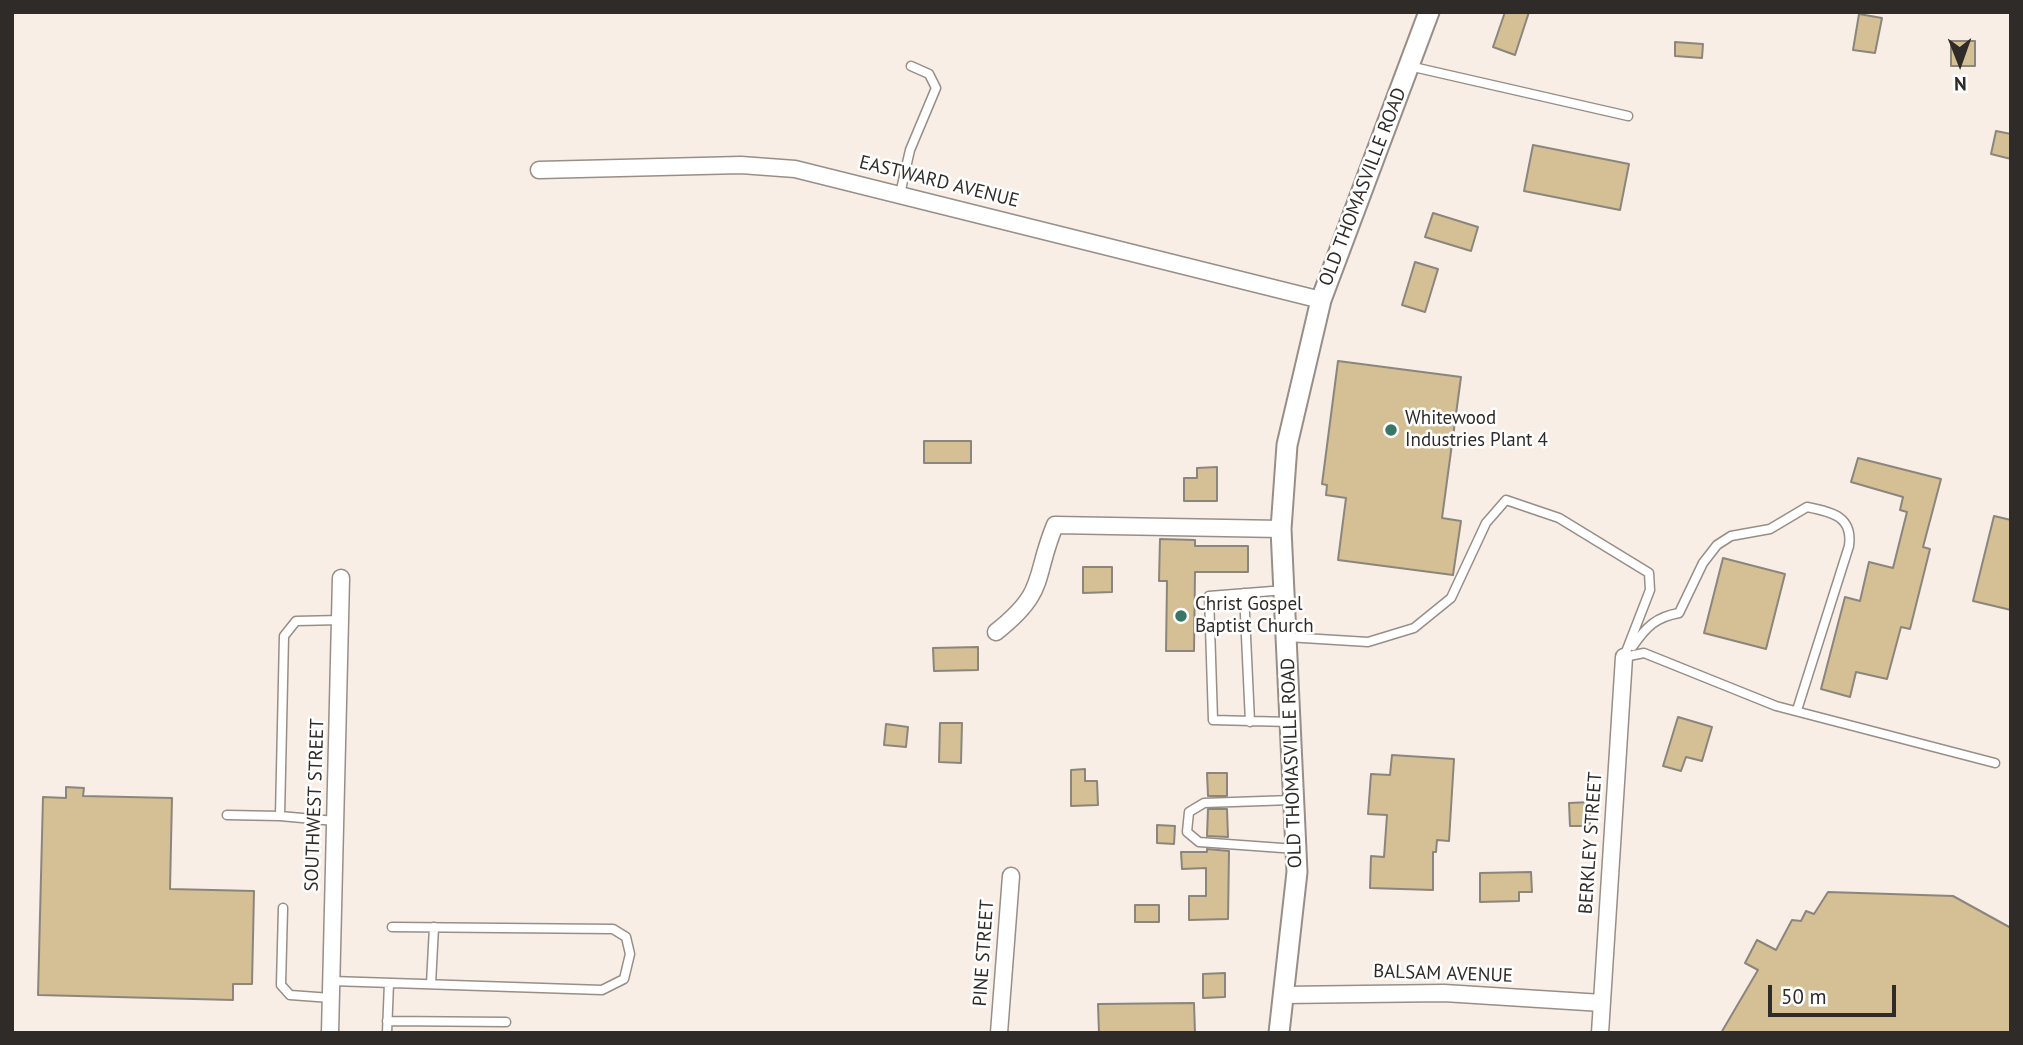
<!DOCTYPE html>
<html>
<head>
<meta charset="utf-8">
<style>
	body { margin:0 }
	#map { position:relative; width:2023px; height:1045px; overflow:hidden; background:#f8eee6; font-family:"PT Sans",sans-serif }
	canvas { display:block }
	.frame { position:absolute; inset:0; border:14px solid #2f2b28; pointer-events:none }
	.north { position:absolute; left:1925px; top:28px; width:70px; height:70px; -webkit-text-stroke:5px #fff; paint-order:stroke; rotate:179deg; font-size:19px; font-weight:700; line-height:28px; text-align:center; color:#2f2b28 }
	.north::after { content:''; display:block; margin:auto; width:24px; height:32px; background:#2f2b28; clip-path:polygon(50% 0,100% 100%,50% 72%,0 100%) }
	.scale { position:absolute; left:1768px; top:985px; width:128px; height:32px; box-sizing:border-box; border:4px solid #2f2b28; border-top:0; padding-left:9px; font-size:21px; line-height:24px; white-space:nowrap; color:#2f2b28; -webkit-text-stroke:5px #fff; paint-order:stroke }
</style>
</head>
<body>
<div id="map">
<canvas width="2023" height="1045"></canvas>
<div class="frame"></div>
<div class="north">N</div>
<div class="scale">50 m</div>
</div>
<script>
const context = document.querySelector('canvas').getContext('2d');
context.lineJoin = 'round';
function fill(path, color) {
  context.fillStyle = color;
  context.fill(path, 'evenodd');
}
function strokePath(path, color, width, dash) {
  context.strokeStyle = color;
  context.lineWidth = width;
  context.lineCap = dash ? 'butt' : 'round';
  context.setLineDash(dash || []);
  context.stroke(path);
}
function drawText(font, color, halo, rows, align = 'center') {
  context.font = font + ' "PT Sans",sans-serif';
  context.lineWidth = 5;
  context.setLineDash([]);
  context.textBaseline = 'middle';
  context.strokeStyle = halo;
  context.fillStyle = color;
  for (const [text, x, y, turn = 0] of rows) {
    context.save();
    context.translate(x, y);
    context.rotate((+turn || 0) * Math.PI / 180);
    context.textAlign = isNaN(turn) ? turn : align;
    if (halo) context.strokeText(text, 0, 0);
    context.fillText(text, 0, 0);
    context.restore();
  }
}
const building = new Path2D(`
	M1505,12H1529L1515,55L1493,47Z
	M1859,14L1882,18L1875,53L1853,50Z
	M1951,41H1975V66H1951Z
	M1675,42L1703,44L1702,58L1675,56Z
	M1996,131L2011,134V159L1991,154Z
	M1533,145L1629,164L1620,210L1524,191Z
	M1433,213L1478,227L1471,251L1425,237Z
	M1415,262L1438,269L1425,312L1402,305Z
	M1338,361L1461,377L1442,518L1461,521L1453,575L1338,560L1346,498L1326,495L1327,485L1322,484Z
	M924,441H971V463H924Z
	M1858,458L1941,479L1923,547L1930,549L1910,629L1901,627L1887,679L1856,672L1850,697L1821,689L1845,597L1860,601L1869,562L1893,568L1907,512L1900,510L1903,497L1851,482Z
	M1217,467V501H1184V478H1197V468Z
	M1994,516L2011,520V610L1973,601Z
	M1160,539L1195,540V546H1248V572H1195L1194,651H1166L1167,581H1159Z
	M1723,558L1785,574L1766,649L1704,633Z
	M1083,567H1112V592L1083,593Z
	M978,647V670L934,671L933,648Z
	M1678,717L1712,727L1702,761L1686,757L1681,771L1663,766Z
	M940,723H962L961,763L939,762Z
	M886,724L908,727L906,747L884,745Z
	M1392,755L1454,759L1449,841L1437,840L1436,852H1433V890L1370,888L1371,856L1384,857L1387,815L1368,814L1371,774L1390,775Z
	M1085,769V781H1097L1098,805L1071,806V770Z
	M1207,773H1227V796H1208Z
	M66,787L84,788L83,796L172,798L170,889L254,891L252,984H233V1000L38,995L43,797L66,798Z
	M1590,802V826H1570L1569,803Z
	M1208,809H1227L1228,837L1207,836Z
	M1157,825L1175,826L1174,844L1157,843Z
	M1207,849L1229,851L1228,919L1189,920V896H1206V868L1182,869L1181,852H1207Z
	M1531,872L1532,892H1519V901L1480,902V873Z
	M1828,892L1953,896L2011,928V1033H1721L1758,970L1745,963L1757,940L1776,950L1792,920L1801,921L1806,911L1814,914Z
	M1135,905H1159V922H1135Z
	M1225,973V997L1203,998V974Z
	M1194,1003L1195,1033H1099L1098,1004Z`);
fill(building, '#d5bf94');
strokePath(building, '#8b867d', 2);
const service = new Path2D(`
	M1409,66L1628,116
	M900,194L910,150L936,88L929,74L911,66
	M1285,590L1209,596L1213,720L1290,722
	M1244,593L1250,722
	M1287,637L1368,642L1414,628L1451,598L1486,523L1506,500L1559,518L1649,573L1650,590L1624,657
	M1633,646C1646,627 1656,617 1679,613L1703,563L1717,545L1731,536L1770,529L1807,507C1833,512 1853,517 1849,546L1797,710
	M1624,657L1644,653L1776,706L1995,763
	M1292,800L1204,803L1189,812L1187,832L1199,842L1296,849
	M227,815L280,816
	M335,821L280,816L284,636L296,621L341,620
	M283,908L281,985L290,995L331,998
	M332,981L602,990L624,979L630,954L626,937L613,929L392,927
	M431,984L434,927
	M387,1021L506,1022
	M387,1033L389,983`);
const minor = new Path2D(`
	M539,170L741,165L795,169L1321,300
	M996,632C1048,591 1033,578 1055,525L1281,529
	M1283,995L1444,993L1602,1003
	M330,1033L341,578
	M999,1033L1011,876
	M1600,1033L1624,657`);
const tertiary = new Path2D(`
	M1279,1033L1297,872L1281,529L1287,445L1321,300L1429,12`);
strokePath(service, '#978e87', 11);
strokePath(minor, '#978e87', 19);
strokePath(tertiary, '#978e87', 23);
strokePath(service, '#fff', 8);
strokePath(minor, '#fff', 16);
strokePath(tertiary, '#fff', 19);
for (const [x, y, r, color] of [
	[1391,430,7,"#367765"],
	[1181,616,7,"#367765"]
]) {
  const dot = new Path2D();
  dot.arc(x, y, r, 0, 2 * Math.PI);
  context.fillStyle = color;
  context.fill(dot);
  strokePath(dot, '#fff', 2.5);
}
drawText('19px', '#2f2b28', '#fff', [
	["EASTWARD AVENUE",939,182,14],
	["OLD THOMASVILLE ROAD",1363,187,-69],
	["OLD THOMASVILLE ROAD",1292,763,-92],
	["SOUTHWEST STREET",315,805,-88],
	["BERKLEY STREET",1591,843,-86],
	["PINE STREET",984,953,-86],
	["BALSAM AVENUE",1443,974,2]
]);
drawText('19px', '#2f2b28', '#fff', [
	["Whitewood",1405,419],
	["Industries Plant 4",1405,441],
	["Christ Gospel",1195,605],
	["Baptist Church",1195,627]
], 'left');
</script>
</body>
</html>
